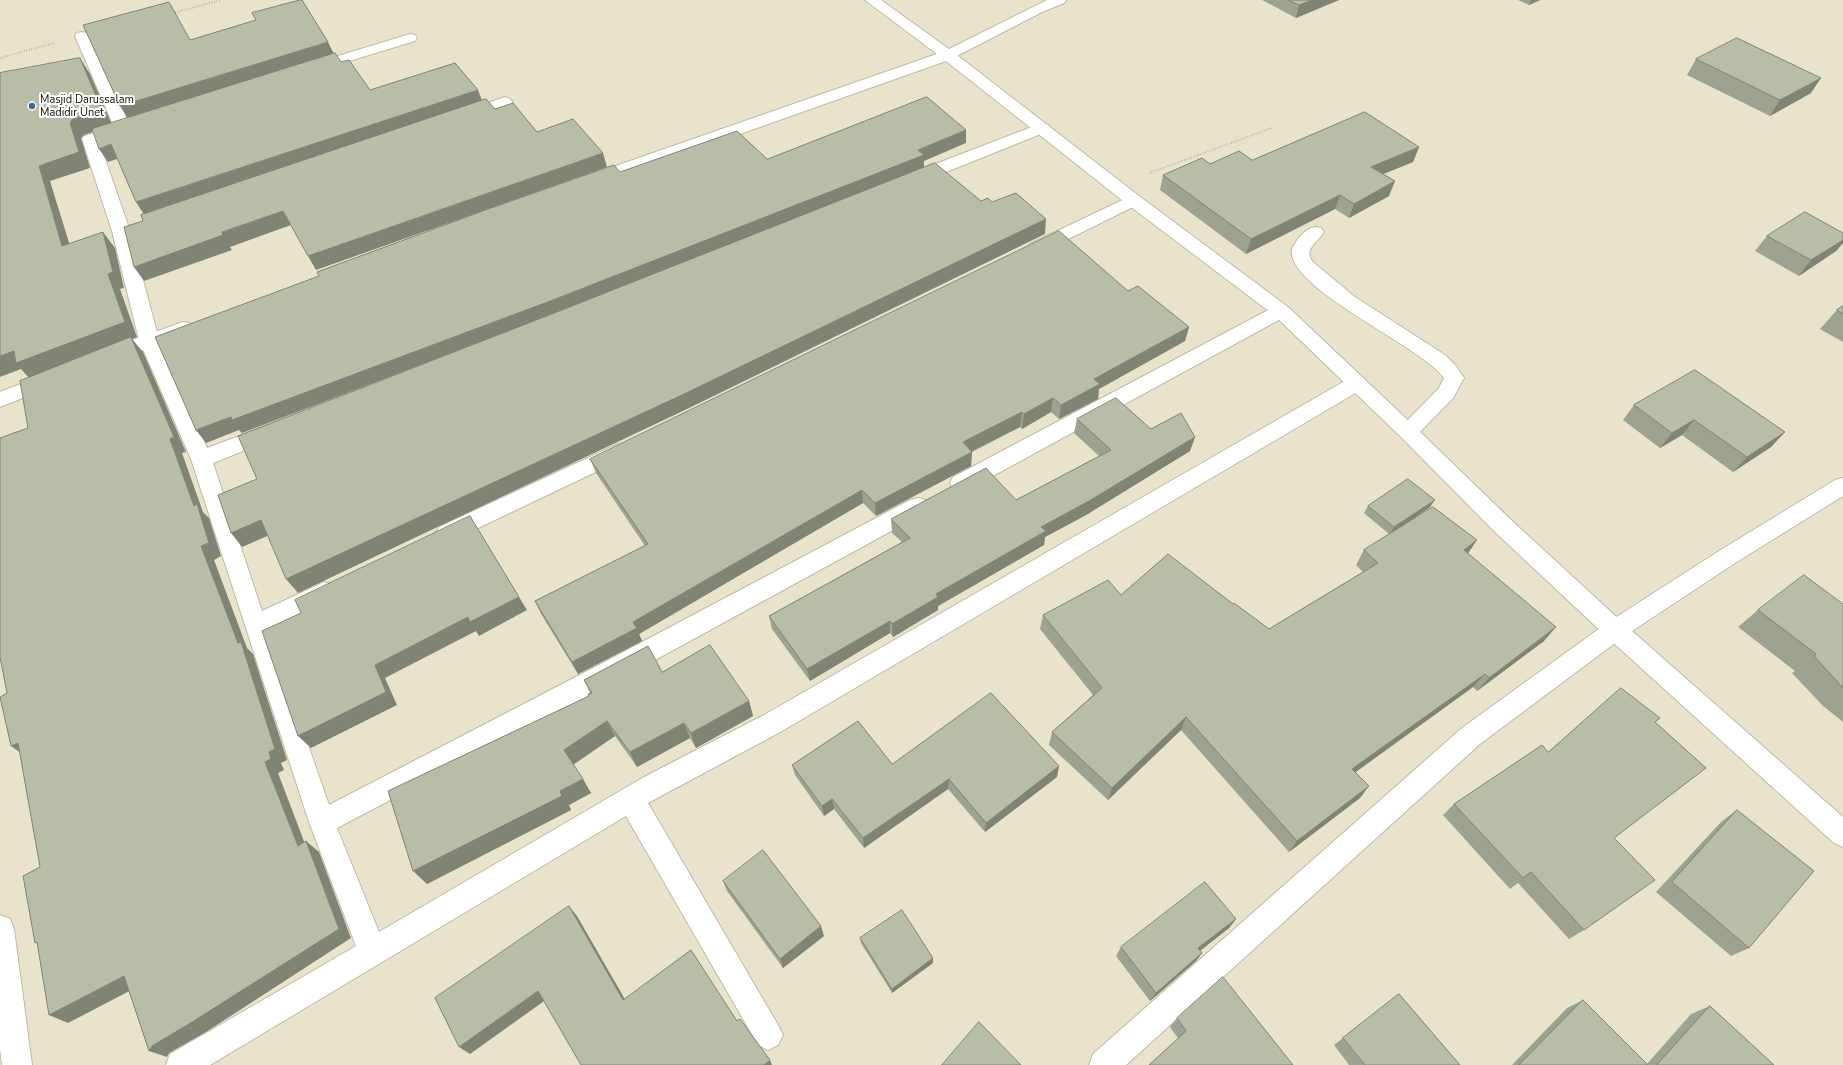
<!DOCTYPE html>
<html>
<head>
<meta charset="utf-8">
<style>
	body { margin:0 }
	canvas { display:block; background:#e9e3cc }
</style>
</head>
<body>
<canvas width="1843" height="1065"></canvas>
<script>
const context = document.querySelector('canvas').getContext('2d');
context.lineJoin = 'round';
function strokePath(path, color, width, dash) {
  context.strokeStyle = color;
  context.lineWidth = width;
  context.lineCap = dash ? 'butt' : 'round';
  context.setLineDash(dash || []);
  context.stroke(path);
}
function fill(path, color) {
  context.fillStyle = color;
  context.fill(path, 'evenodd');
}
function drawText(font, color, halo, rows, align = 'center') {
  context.font = font + ' "Nunito Sans",sans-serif';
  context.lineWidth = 4;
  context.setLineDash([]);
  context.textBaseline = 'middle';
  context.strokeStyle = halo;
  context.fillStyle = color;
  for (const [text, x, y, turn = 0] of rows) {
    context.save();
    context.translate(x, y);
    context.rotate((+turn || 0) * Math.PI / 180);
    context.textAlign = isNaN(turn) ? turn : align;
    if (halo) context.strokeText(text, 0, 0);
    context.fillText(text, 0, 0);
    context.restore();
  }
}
const street = new Path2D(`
	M1047,0H1066L1064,3L1042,12L953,58L948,59L943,58L941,55L943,52Z
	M82,32L87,33L89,36L131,128L129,132L99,141L130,231L159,340L207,448L269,425L276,428L279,433L276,438L213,463L262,611L324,582L332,585L335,592L332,599L268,630L329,805L595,667L910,500L918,498L926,500L929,506L926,512L613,683L337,828L379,932L644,777L764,715L1350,378L1357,376L1364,378L1367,383L1364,388L782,731L648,803L778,1025L783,1035L778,1045L768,1050L758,1045L626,816L210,1065H166L170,1054L356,946L309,822L191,459L139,340L112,231L82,139L84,136L114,127L75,36L77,33Z
	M410,34L415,35L417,38L415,41L310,73L305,72L303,69L305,66Z
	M505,97L510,99L513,102L510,105L464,121L458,119L456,116L458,113Z
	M1042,123L1048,125L1050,128L1048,131L919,183L913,184L907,183L905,179L907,175Z
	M1133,195L1139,196L1141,200L1139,204L1042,252L1036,254L1030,252L1027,248L1030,244Z
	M1315,227L1321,228L1324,232C1317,243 1302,250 1314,263L1355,297L1445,355L1456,366L1464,378L1453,398L1415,437L1408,440L1401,437L1398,432L1401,427L1439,388L1444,378C1422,346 1285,288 1292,249C1297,239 1304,229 1315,227Z
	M1281,305L1288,307L1290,311L1288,315L969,489L961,491L953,489L950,483L953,477L1274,307Z
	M618,444L625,446L628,452L625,458L455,539L447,542L439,539L436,533L439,527Z
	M1843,478V496L1735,563L1623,637L1480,744L1126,1065H1089L1093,1054L1462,728L1607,623L1719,551L1835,480Z
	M0,915L10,919L14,929L32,1065H2L0,1049Z`);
const secondary = new Path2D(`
	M865,0H881L953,52L1139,196L1288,307L1415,427L1510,519L1623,623L1843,817V847L1834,843L1607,637L1494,531L1401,437L1274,315L1127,204L946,61L596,185L590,186L584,185L582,181L584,177L937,54Z
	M183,322L190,323L192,328L190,333L109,363L102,361L99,356L102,351Z
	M49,373L56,375L59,380L56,385L0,407V392Z`);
strokePath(street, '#bfb9a3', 2);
strokePath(secondary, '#bfb9a3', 2);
strokePath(new Path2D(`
	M173,13L221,0
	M0,58L54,43
	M1149,173L1272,128`), '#979382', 2, [0.5, 2]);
fill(street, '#fff');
fill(secondary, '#fff');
fill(new Path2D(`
	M1262,0H1339L1296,18Z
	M1518,0H1540L1529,5Z
	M1696,59L1811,93L1770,116L1687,75Z
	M1419,147L1413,162L1383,174L1389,196L1349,218L1335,209L1246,254L1160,190L1163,175L1252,160Z
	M1843,233V243L1836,251L1799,276L1755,251L1767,236Z
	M1128,291L1189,327L1185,341L1099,389L1098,399L1059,419L1051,412L1022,429L1020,427L972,452L971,466L876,516L863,503L639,634L642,641L578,674L541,614L535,601L645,546L596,473L590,459Z
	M1843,306V342L1820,329L1837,310Z
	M1634,405L1785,432L1771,447L1733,472L1682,435L1660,448L1623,420Z
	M1077,419L1151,429L1195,437L1190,451L1086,515L1045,537L1044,545L938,606V610L893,637L890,633L810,681L772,629L769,616L902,542L892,533L891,519L1016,500L1099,456L1074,433Z
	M1368,506L1430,507L1404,525L1468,553L1544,641L1477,691L1473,687L1356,772L1360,798L1289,852L1181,730L1108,800L1049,745L1052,732L1093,695L1040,629L1043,615L1121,595L1233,604L1269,629L1363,572L1356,565L1364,550L1389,534L1364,513Z
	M1843,604V722L1822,705L1792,673L1795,671L1738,627L1758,610Z
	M662,672L749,701L753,716L696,748L690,738L637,767L615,736L573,764L591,793L569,805L571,810L427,884L589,696L590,693L584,680Z
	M1655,722L1614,838L1584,930L1569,939L1518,883L1510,889L1443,815L1454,804L1548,752Z
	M892,764L1059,766L1057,777L985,832L948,789L864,848L834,809L824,816L795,775L792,765Z
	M1737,810L1749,948L1731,956L1656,892L1721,822Z
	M723,881L824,936L783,968L727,891Z
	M1236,919L1229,928L1200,951L1202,953L1196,961L1150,1001L1116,956L1121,947Z
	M860,938L933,963L892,993L861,943Z
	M1399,994L1460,1065H1349L1334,1045Z
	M1583,1000L1647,1064L1691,1014L1710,1006L1774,1065H1512L1567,1008Z
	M1177,1018L1293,1065L1178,1038L1170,1027Z`), '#9da390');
fill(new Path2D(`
	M1312,0H1339L1296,18L1299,5Z
	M1531,0H1540L1529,5Z
	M328,42L335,56L129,120L120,106Z
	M80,58L90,74L112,125L84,135L81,138L90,168L50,181L75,262L62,246L39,166Z
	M1821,78L1811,93L1770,116L1780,100Z
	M478,90L483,103L145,216L136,202Z
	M966,130V143L924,161V168L557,313L242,433L239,430L206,443L196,430L231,417L918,150Z
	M111,144L120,158L108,162L99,149Z
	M1419,147L1413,162L1366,181L1371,167Z
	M603,153L607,167L316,270L308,256Z
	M1395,181L1389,196L1349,218L1354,204Z
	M1340,195L1335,209L1246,254L1251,239Z
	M283,211L291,225L230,247L232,250L144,281L134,267L222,232Z
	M1046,219L1045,234L685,410L298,593L286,579Z
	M103,232L115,248L124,288L120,289L137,337L132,339L143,352L186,452L182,453L203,512L209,518L221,556L214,560L247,648L253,654L287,760L281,763L284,770L278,773L310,857L298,846L265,762L269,752L238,643L30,379L21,369L0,377V356L14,351L108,274Z
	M1843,240V243L1836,251L1799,276L1811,260Z
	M1189,327L1185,341L1099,389L1098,399L1059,419L1061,405L1094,379Z
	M1053,398L1051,412L1022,429L1024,414Z
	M1022,412L1020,427L962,456L963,442Z
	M1694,420L1682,435L1660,448L1672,433Z
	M1785,432L1771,447L1733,472L1747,457Z
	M1195,437L1190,451L1086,515L1045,537L1044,545L938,606V610L893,637L892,624L936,594L1041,527Z
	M972,452L971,466L876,516L875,503Z
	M862,490L863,503L639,634L642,641L578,674L572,662L633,622Z
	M1435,500L1430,507L1390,535L1394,527Z
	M261,520L272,534L242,547L231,533Z
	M1477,540L1467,555L1464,550Z
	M519,597L527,610L479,636L476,631L385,678L397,705L311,748L298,736L375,665L468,617Z
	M890,621V633L810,681L807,669Z
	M1556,627L1544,641L1477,691L1489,678Z
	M1485,674L1473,687L1343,781L1352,769Z
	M749,701L753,716L696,748L691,733Z
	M1186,717L1181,730L1108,800L1112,788Z
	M607,721L615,736L573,765L564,750Z
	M684,723L690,738L637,767L630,752Z
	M18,743L28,758L11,746Z
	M1059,766L1057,777L985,832L986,823Z
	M583,779L591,793L569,805L571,810L427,884L413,871Z
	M949,779L948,789L864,848L863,838Z
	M1369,786L1360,798L1289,852L1297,841Z
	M832,799L834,809L824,816L822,806Z
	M306,841L319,852L351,938L206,1032L169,1053L167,1057L149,1051L152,1046Z
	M569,906L577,916L630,1008L623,1000Z
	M1236,919L1229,928L1192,957L1198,948Z
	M821,926L824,936L783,968L780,959Z
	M1202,953L1196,961L1150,1001L1156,993Z
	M933,958V963L892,993V989Z
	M124,976L141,985L68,1023L49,1015Z
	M538,991L547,999L470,1054L459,1047Z
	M770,1060L772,1065H764Z`), '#808475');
const building = new Path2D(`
	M300,0H302L328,42L120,106L83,25L169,2L190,40L256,20L252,13Z
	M1289,0H1312L1299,5Z
	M1737,38L1821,78L1780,100L1696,59Z
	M335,53L341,62L349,60L370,90L455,63L478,90L136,202L111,144L99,149L92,129Z
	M80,58L102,110L73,119L70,123L79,152L39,166L62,246L103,232L113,272L108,274L125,322L16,363L14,351L0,356V73Z
	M927,97L966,130L918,150L924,155L553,300L232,420L231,417L196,430L155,337L319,276L317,272L491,208L614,165L620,172L737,131L767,159Z
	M486,99L495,109L513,103L537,132L573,119L603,153L308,256L283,211L222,232L223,235L134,267L124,227L143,221L141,215Z
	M1365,112L1419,147L1371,167L1395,181L1354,204L1340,195L1251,239L1163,175L1202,158L1210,164L1239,151L1252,160Z
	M935,163L981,201L988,198L992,202L1016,193L1046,219L682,395L286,579L261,520L231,533L218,495L257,479L238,436L567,308Z
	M1805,212L1843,233V240L1811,260L1767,236Z
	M1059,231L1128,291L1138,286L1189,327L1094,379L1100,384L1061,405L1053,398L1024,414L1022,412L963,442L972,452L875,503L862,490L633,622L637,628L572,662L535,601L648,544L590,459Z
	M1843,306V314L1837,310Z
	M131,337L174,437L170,439L194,506L197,504L209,543L201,546L238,643L241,642L275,749L269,752L271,759L265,762L298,846L306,841L339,929L189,1024L152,1046L149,1051L124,976L49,1015L37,942L35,943L23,876L40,867L18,743L11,746L0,697L7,693L0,657V438L28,428L20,381Z
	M1695,370L1785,432L1747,457L1694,420L1672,433L1634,405Z
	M1116,398L1151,429L1181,413L1195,437L1089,501L1041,527L1046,531L936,594L938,597L892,624L890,621L807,669L769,616L910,538L891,519L986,468L1016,500L1111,450L1077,419Z
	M1408,479L1435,500L1394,527L1368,506Z
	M1433,507L1477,540L1464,550L1556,627L1489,678L1485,674L1352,769L1369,786L1297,841L1186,717L1112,788L1052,732L1102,688L1043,615L1108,580L1121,595L1168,554L1233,604L1234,603L1269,629L1378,563L1364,550Z
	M470,516L519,597L470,622L468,617L375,665L386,692L298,736L262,631L301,613L295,600Z
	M1804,575L1843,604V688L1814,656L1816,654L1758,610Z
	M710,645L749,701L691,733L684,723L630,752L607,721L564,750L583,779L560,791L562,796L413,871L388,791L589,696L588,694L592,693L584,680L648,646L662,672Z
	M1621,688L1660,718L1655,722L1706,768L1614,838L1655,880L1584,930L1531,872L1523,878L1454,804L1542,745L1548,752Z
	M991,693L1059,766L986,823L949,779L863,838L832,799L822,806L792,765L858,721L892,764Z
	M1737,810L1814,871L1749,948L1672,882Z
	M763,850L821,926L780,959L723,881Z
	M1205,882L1236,919L1198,948L1202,953L1156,993L1121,947Z
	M569,906L623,1000L691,950L737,1021L740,1019L770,1060L764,1065H581L538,991L459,1047L435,998Z
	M902,910L933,958L892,989L860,938Z
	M1223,977L1293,1065H1149L1186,1031L1177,1018Z
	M1399,994L1460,1065H1365L1343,1038Z
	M1583,1000L1648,1065H1519Z
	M1710,1006L1774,1065H1657Z
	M979,1022L1021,1065H942Z`);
fill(building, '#b7bda7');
strokePath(building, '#808475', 1);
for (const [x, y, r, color] of [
	[32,106,4,"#357288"]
]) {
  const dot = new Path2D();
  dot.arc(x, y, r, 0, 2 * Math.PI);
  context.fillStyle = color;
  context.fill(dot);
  strokePath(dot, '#fff', 1.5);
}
drawText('11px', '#0e0c05', '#fff', [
	["Masjid Darussalam",40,100],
	["Madidir Unet",40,113]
], 'left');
</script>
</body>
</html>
